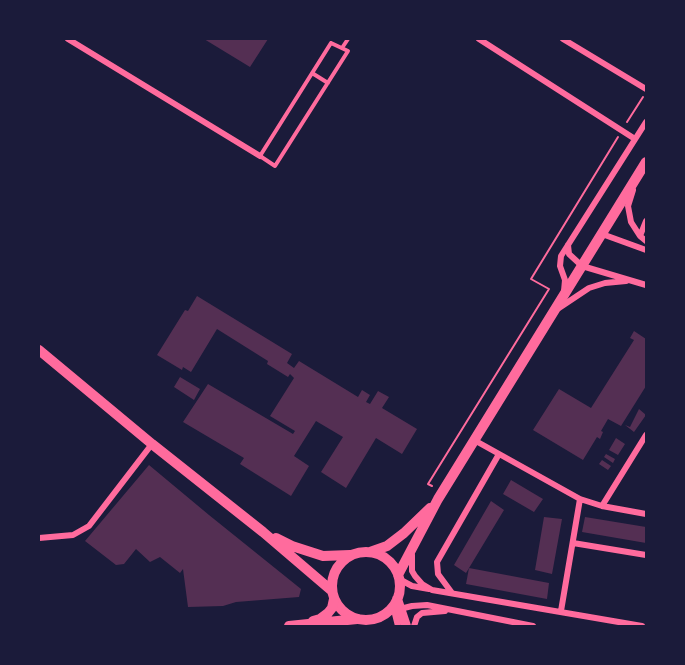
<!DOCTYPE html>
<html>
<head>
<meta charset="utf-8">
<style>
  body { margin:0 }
  #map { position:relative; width:685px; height:665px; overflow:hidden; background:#1b1b3a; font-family:Helvetica,sans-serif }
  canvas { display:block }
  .frame { position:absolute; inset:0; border:40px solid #1b1b3a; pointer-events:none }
</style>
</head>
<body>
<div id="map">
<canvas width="685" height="665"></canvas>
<div class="frame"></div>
</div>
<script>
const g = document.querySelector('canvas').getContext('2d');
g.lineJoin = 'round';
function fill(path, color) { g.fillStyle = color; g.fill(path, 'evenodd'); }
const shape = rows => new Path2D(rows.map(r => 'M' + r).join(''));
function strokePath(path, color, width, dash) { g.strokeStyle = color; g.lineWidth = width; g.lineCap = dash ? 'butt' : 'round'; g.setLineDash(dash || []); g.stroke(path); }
const building = shape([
  [204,39,268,39,250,67],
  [197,296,292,354,287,363,294,368,299,361,358,397,362,390,370,395,366,402,370,404,378,391,389,397,382,408,417,429,402,454,376,438,346,488,321,472,343,437,316,421,294,456,309,466,291,496,240,464,244,458,183,422,208,384,293,434,295,431,270,416,294,378,290,374,288,377,267,364,268,361,217,329,191,372,183,367,182,370,157,355,185,310,188,311],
  [634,331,646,339,646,386,621,426,608,419,601,431,603,432,600,439,597,437,583,460,533,430,559,389,591,408,634,340,630,338],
  [180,377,200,389,194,400,174,387],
  [639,409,646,415,634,432,625,425,630,427],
  [616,438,625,444,618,455,609,450],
  [606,454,615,459,613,463,604,457],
  [602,460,611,466,608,470,599,464],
  [149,465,209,515,301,589,299,597,236,602,223,606,188,607,183,569,180,573,160,557,150,562,136,549,124,564,116,565,85,541],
  [511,480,543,499,534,512,503,494],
  [491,501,504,510,466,573,454,565],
  [544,517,562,519,552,574,535,570],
  [585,517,646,527,646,543,582,532],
  [469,568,549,583,547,599,466,584]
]);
const path = shape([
  [627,122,643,97],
  [432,486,428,484,549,289,531,279,618,137]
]);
const service = shape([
  [331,43,348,51,275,166,260,156,331,43],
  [342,48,348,39],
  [312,73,328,83]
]);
const minor = shape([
  [68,39,260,156],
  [479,39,635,139],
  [563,39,646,89],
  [633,190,628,206,631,222,640,236],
  [646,221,640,236,646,241],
  [602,234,646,250],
  [568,245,569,254,582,266,646,285],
  [564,291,565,280,560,266,561,256,646,122],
  [559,308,589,288,605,283,626,281],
  [474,440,580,499,602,506,646,514],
  [602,506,646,435],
  [39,538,73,535,89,526,152,444],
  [573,543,646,555],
  [412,555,412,571,415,576,422,584,432,590,642,626],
  [399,579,412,586,429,589],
  [452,593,438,574,437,562,499,454],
  [393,606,398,626],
  [561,611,580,499],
  [388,612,412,606,427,605,533,626],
  [414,626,417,617,422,613,445,611]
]);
const secondary = shape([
  [39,350,152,444,263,532,332,591],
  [276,538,292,546,323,556,350,555],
  [370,552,387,546,404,533,430,508],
  '332 586a34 34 0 1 1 68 0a34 34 0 1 1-68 0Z',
  [398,575,438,499,646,162],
  [397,599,406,626]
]);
const primary = shape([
  [313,621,320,619,328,613,332,608,334,599],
  [289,626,357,619]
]);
fill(building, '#542f53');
strokePath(path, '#ff6b9d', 2);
strokePath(service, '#ff6b9d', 4);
strokePath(minor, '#ff6b9d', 6);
strokePath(secondary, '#ff6b9d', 10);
strokePath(primary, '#ff6b9d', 10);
</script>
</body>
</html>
